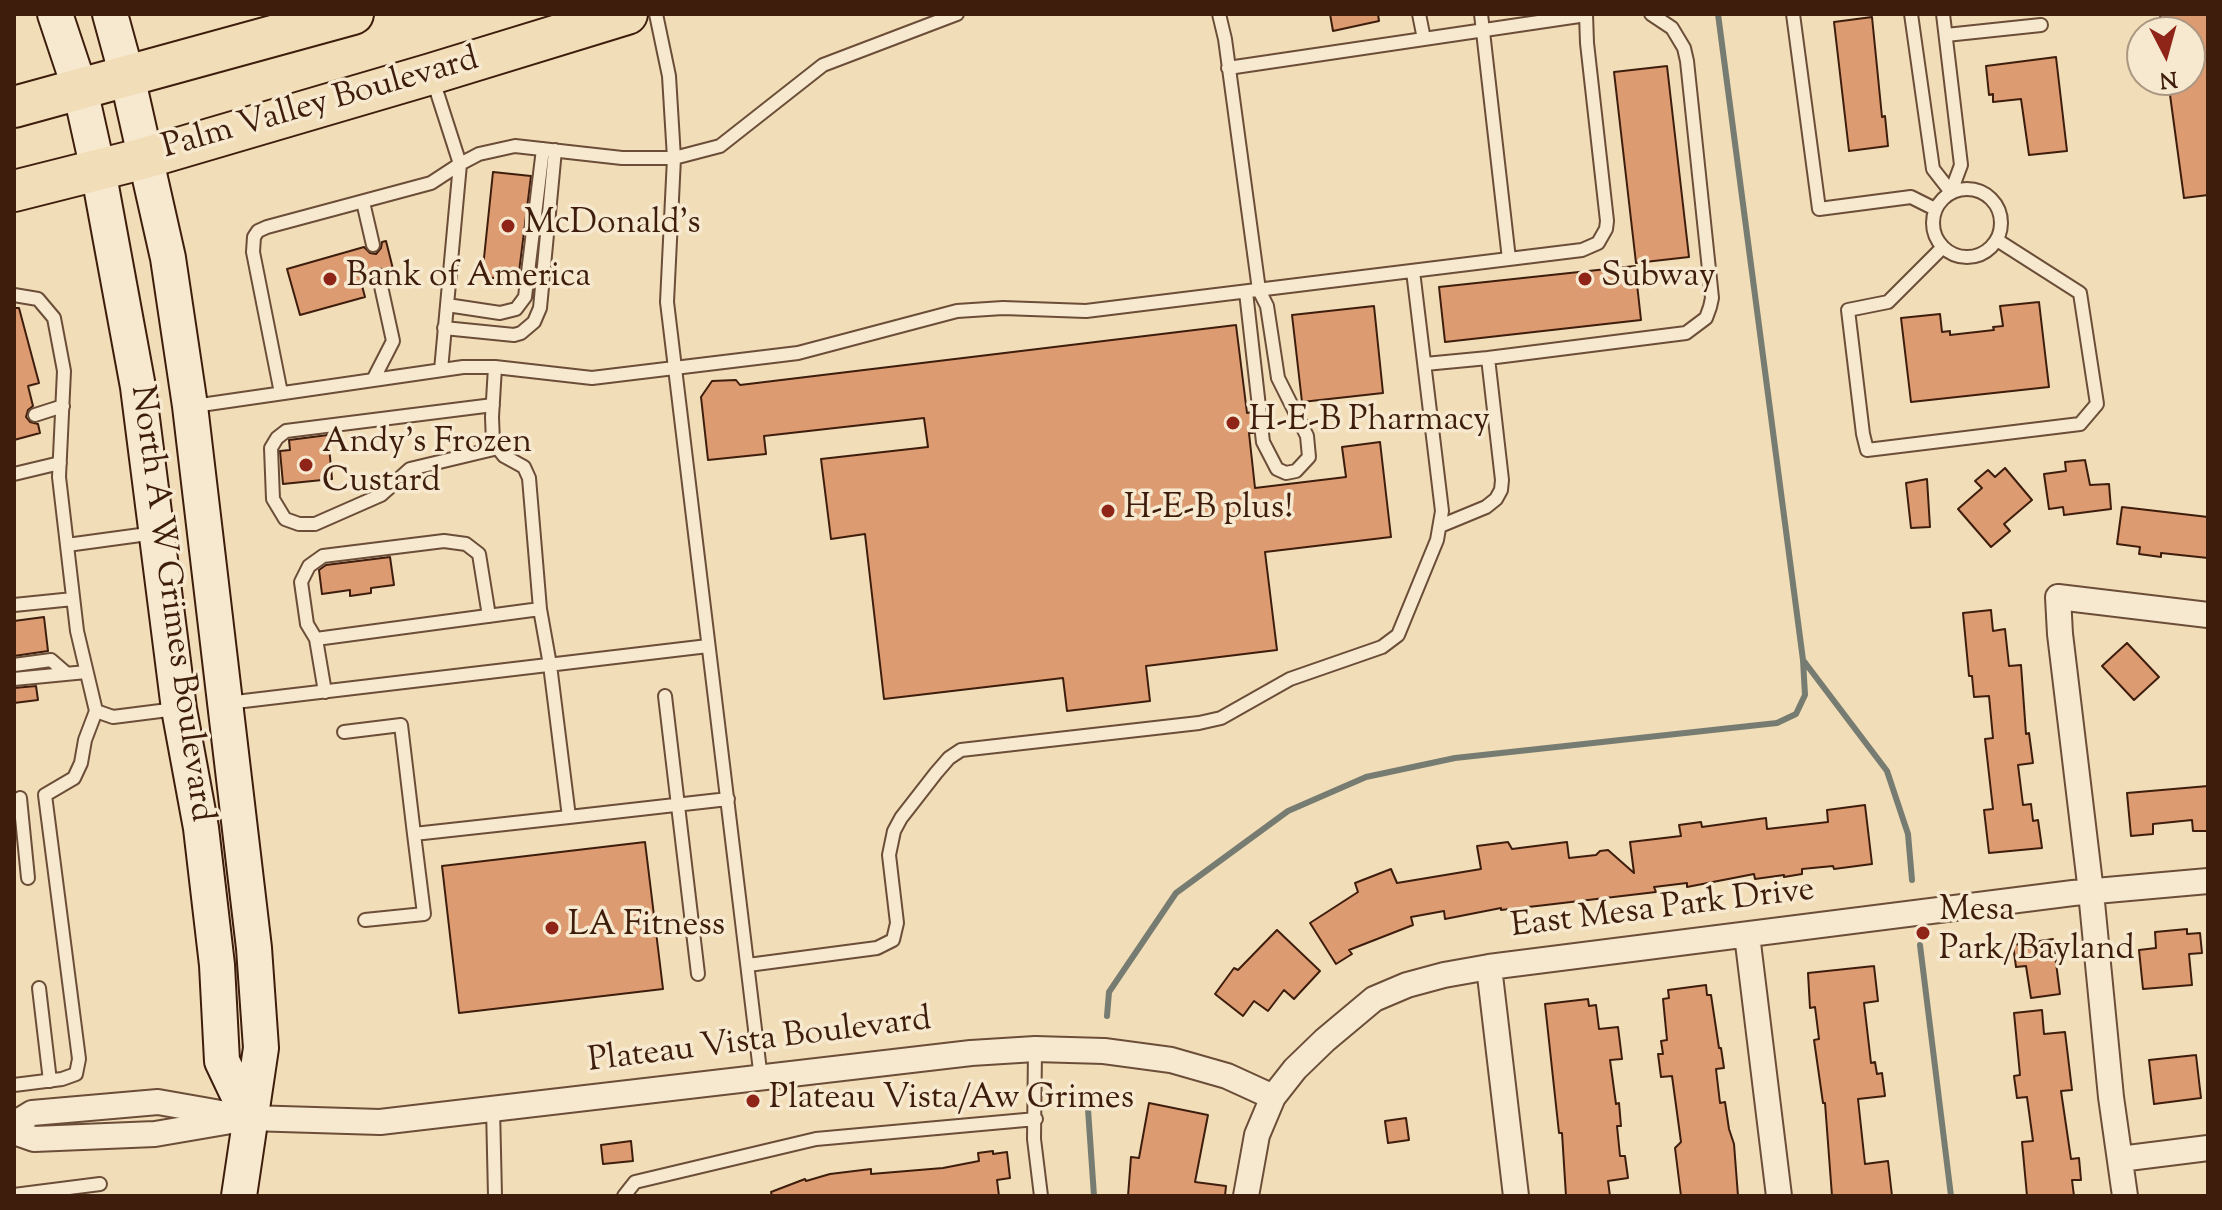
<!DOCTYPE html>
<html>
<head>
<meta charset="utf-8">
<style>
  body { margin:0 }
  #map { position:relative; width:2222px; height:1210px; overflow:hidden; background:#f1ddb7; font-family:"Sorts Mill Goudy",serif }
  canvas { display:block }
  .frame { position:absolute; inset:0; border:16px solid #3e1d0d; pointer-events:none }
  .north { position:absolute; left:2126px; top:16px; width:80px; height:80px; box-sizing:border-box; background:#f6e9d0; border:2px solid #ac9782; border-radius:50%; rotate:174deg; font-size:22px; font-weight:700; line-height:32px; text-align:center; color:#3e1d0d }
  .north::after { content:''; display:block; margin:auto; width:28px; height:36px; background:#8f2418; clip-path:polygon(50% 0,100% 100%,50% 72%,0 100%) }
</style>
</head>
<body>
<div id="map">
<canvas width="2222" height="1210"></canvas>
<div class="frame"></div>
<div class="north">N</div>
</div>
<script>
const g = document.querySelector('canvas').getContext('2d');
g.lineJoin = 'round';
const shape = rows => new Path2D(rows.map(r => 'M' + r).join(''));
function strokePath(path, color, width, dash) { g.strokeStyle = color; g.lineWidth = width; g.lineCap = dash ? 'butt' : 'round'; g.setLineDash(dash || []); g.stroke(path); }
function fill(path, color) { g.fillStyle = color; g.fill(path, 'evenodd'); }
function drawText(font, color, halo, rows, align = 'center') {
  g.font = font + ' "Sorts Mill Goudy",serif'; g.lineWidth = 7; g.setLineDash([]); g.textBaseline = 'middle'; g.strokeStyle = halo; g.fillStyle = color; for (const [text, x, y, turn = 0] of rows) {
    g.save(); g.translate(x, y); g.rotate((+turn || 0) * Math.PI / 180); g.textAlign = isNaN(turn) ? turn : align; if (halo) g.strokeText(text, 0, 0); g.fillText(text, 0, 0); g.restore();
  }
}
const stream = shape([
  [1718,14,1803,660,1887,771,1908,834,1912,880],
  [1920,945,1951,1196],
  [1107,1016,1109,992,1176,893,1288,811,1366,777,1455,758,1777,723,1796,714,1805,695,1803,660],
  [1090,1094,1088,1109,1094,1196]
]);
const building = shape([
  [1330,14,1378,14,1379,21,1333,31,1330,14],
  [2160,14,2208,14,2208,195,2184,198,2168,80,2190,80,2190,32,2162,32,2160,14],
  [1872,17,1882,117,1885,116,1888,146,1849,151,1834,22,1872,17],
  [2056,57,2067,151,2029,155,2021,99,1993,102,1993,94,1989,95,1986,66,2056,57],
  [1667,66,1689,257,1636,263,1614,72,1667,66],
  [493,172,531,176,518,280,482,277,493,172],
  [386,241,394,273,388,274,382,269,376,268,371,274,370,279,361,282,365,297,300,315,287,269,364,247,370,253,376,254,381,248,382,242,386,241],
  [1635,266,1641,320,1445,342,1439,287,1635,266],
  [2039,302,2049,387,1911,402,1901,318,1940,314,1942,332,1950,331,1950,335,1994,330,1993,327,2003,326,2000,306,2039,302],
  [1374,306,1383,393,1302,402,1292,315,1374,306],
  [14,308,19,308,39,383,28,386,33,406,28,410,26,417,30,422,38,424,40,433,14,440,14,308],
  [1236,325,1247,413,1251,412,1253,433,1249,433,1255,488,1346,477,1342,447,1380,442,1391,537,1265,552,1277,650,1146,666,1150,701,1067,711,1063,678,884,699,865,534,831,539,821,459,928,447,924,418,764,436,766,454,708,460,701,397,712,381,736,380,740,385,1236,325],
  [328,435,332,479,283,484,280,451,290,450,289,440,328,435],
  [2085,460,2090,485,2109,484,2111,509,2064,515,2063,507,2049,509,2044,474,2066,471,2065,462,2085,460],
  [2005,468,2032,500,2004,524,2010,531,1991,547,1958,509,1982,488,1975,481,1988,470,1995,477,2005,468],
  [1927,479,1930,527,1911,528,1906,483,1927,479],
  [2122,507,2208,517,2208,558,2161,553,2161,557,2139,554,2140,547,2117,544,2122,507],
  [390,557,394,585,371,588,371,593,350,596,350,590,322,594,319,570,326,565,390,557],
  [1991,610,1993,631,2005,629,2009,666,2021,665,2026,734,2029,733,2033,763,2018,765,2023,805,2031,804,2033,821,2038,820,2042,848,1989,853,1984,810,1993,809,1985,739,1993,738,1989,696,1974,697,1972,676,1969,676,1963,613,1991,610],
  [44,617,48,651,14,656,14,621,44,617],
  [2127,643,2159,677,2134,700,2102,666,2127,643],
  [36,686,38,700,14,703,14,688,36,686],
  [2208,786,2208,831,2193,831,2192,820,2153,824,2153,834,2131,836,2127,793,2208,786],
  [1865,805,1872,864,1834,869,1833,866,1802,869,1802,874,1784,877,1784,875,1755,879,1754,874,1687,887,1687,883,1654,887,1656,892,1537,906,1501,910,1501,908,1445,919,1444,911,1411,917,1413,925,1349,950,1352,954,1336,964,1310,923,1358,892,1355,883,1391,869,1397,883,1481,869,1477,846,1508,842,1512,849,1567,842,1569,858,1596,855,1600,851,1608,850,1634,873,1630,842,1681,836,1679,825,1701,822,1702,827,1766,818,1767,829,1828,822,1827,810,1865,805],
  [645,842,663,989,459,1013,442,866,645,842],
  [2187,929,2187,934,2200,933,2202,953,2189,954,2192,985,2143,989,2139,950,2156,948,2155,932,2187,929],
  [1277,930,1320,971,1294,999,1284,990,1268,1011,1254,1001,1243,1016,1215,994,1234,968,1238,970,1277,930],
  [2053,939,2060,994,2031,998,2026,966,2016,967,2013,945,2053,939],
  [1874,966,1878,1001,1864,1003,1871,1063,1875,1062,1877,1074,1882,1073,1885,1096,1858,1099,1865,1164,1888,1161,1892,1196,1832,1196,1825,1103,1823,1103,1814,1040,1819,1039,1815,1007,1810,1008,1808,973,1874,966],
  [1706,985,1707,995,1711,995,1719,1048,1721,1048,1724,1068,1716,1069,1720,1103,1725,1102,1729,1129,1734,1144,1738,1196,1681,1196,1675,1148,1681,1142,1672,1076,1661,1077,1658,1054,1663,1054,1661,1041,1667,1040,1663,999,1669,998,1668,990,1706,985],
  [1588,999,1589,1006,1596,1005,1599,1029,1618,1027,1622,1059,1610,1060,1616,1104,1619,1103,1621,1126,1617,1126,1620,1156,1625,1156,1628,1178,1608,1181,1610,1196,1566,1196,1562,1133,1559,1133,1545,1004,1588,999],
  [2042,1010,2044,1034,2065,1032,2072,1090,2061,1091,2071,1159,2079,1158,2081,1180,2072,1180,2074,1196,2027,1196,2022,1142,2033,1141,2027,1097,2017,1098,2014,1076,2020,1075,2014,1013,2042,1010],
  [2196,1055,2201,1098,2154,1104,2149,1060,2196,1055],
  [1149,1103,1208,1115,1195,1182,1226,1186,1225,1196,1128,1196,1131,1157,1139,1158,1149,1103],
  [1406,1118,1409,1140,1388,1143,1385,1121,1406,1118],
  [631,1141,633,1161,603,1164,601,1145,631,1141],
  [993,1151,993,1154,1007,1152,1010,1178,997,1180,999,1196,772,1196,771,1192,805,1179,806,1181,830,1174,871,1169,871,1174,943,1168,979,1161,978,1153,993,1151]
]);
const service = shape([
  [656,14,669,76,674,158,667,302,761,1079],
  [1219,14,1225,39,1259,290,1267,306,1278,378,1307,436,1309,457,1296,471,1286,473,1277,469,1263,442,1246,292],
  [1419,14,1424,39],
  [1481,14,1509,259],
  [1793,14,1819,209,1911,197,1935,209],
  [1911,14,1933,169,1951,192],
  [1943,14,1961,165,1951,192],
  [1946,35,2041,25],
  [1228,68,1586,15],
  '1933 223a34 34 0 1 1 68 0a34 34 0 1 1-68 0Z',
  [363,202,373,245],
  [1943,247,1888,302,1848,310,1863,434,1867,450,2080,424,2097,404,2080,293,1997,240],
  [14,295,38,299,54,318,64,371,59,477,77,631,96,711,113,717,176,709],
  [447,305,500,313,516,309,525,297,543,149],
  [444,328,514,335,521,333,534,322,540,308,555,150],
  [1425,364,1488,358],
  [495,367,492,417,493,442,504,456,524,467,529,478,540,609],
  [441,370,460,164,479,154,515,146,622,158,674,158,720,146,823,65,957,14],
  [373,380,393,341,379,277],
  [281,393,253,252,254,237,258,231,267,227,431,183,460,164,433,80],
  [493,405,286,431,277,438,271,448,273,499,285,519,299,524,315,524,381,495,410,469,498,448],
  [194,406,463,367,495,367,592,378,798,353,957,311,1003,308,1086,311,1582,250,1598,243,1606,229,1607,221,1587,43,1586,14],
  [35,415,63,406],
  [14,474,60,463],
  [1440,526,1486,507,1496,499,1501,490,1502,480,1488,358,1686,333,1706,318,1710,307,1712,298,1687,61,1684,48,1672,28,1651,14],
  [67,545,155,533],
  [14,605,73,599],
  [316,639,307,624,301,582,309,566,323,556,444,541,466,544,479,554,489,616],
  [14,665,51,660,66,673],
  [14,679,86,672],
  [325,692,316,639,540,609,550,665,569,817,728,799],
  [665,696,698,974],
  [227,703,708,646],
  [344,732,401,725,414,834],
  [20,798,28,878],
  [365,920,424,914,414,834,569,817],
  [748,965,877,948,893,940,897,923,889,855,894,831,901,818,936,773,949,758,961,750,1199,723,1221,718,1290,679,1382,647,1398,635,1437,540,1442,511,1413,271],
  [39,988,50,1081],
  [1035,1049,1034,1139,1041,1196],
  [14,1085,62,1079,76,1074,79,1059,45,795,74,778,81,763,85,740,96,711],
  [493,1108,495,1196],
  [14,1195,100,1184],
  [624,1196,635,1182,816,1139,1036,1119]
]);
const minor = shape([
  [1747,935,1779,1196],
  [1489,967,1516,1196],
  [14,1124,32,1113,158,1102,249,1118,380,1122,971,1053,1035,1049,1104,1051,1171,1060,1227,1076,1273,1097],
  [14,1132,34,1139,155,1134,231,1121],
  [2120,1159,2208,1148],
  [1246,1196,1257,1135,1273,1097,1295,1069,1325,1040,1374,999,1407,985,1444,975,1489,967,2073,893,2208,881],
  [2125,1196,2111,1097,2091,892,2060,634,2058,597,2208,615]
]);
const secondary = shape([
  [55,14,80,89,98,170,138,387,179,709,201,828,217,965,222,1061,249,1118],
  [110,14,127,76,168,258,190,406,254,948,261,1048,239,1196]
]);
const trunk = shape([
  [14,107,353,14],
  [14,191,145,158,431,74,627,14]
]);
const markers = [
  [508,226,8,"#8f2418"],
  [330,279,8,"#8f2418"],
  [1585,279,8,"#8f2418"],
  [1233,423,8,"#8f2418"],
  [306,465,8,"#8f2418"],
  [1108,511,8,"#8f2418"],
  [552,928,8,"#8f2418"],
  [1923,933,8,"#8f2418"],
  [753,1101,8,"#8f2418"]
];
const streetNames = [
  ["Palm Valley Boulevard",321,106,-16],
  ["North A W Grimes Boulevard",169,604,82],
  ["East Mesa Park Drive",1663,911,-7],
  ["Plateau Vista Boulevard",760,1043,-7]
];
const poiNames = [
  ["McDonald's",524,226],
  ["Bank of America",346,279],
  ["Subway",1601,279],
  ["H-E-B Pharmacy",1249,423],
  ["Andy's Frozen",322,445],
  ["Custard",322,484],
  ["H-E-B plus!",1124,511],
  ["Mesa",1939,913],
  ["Park/Bayland",1939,952],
  ["LA Fitness",568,928],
  ["Plateau Vista/Aw Grimes",769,1101]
];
strokePath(stream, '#767c71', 6);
fill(building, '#dc9b71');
strokePath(building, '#3e1d0d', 2);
strokePath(service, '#6b4d38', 16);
strokePath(minor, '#6b4d38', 28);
strokePath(secondary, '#3e1d0d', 38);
strokePath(trunk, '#3e1d0d', 44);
strokePath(service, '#f6e9d0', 12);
strokePath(minor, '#f6e9d0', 24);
strokePath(secondary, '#f6e9d0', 34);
strokePath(trunk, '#f1ddb7', 40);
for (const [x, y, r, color] of markers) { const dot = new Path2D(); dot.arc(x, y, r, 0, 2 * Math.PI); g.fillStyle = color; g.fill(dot); strokePath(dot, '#f6e9d0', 3); }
drawText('34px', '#3e1d0d', '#f6e9d0', streetNames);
drawText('34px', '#3e1d0d', '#f6e9d0', poiNames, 'left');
</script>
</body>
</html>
